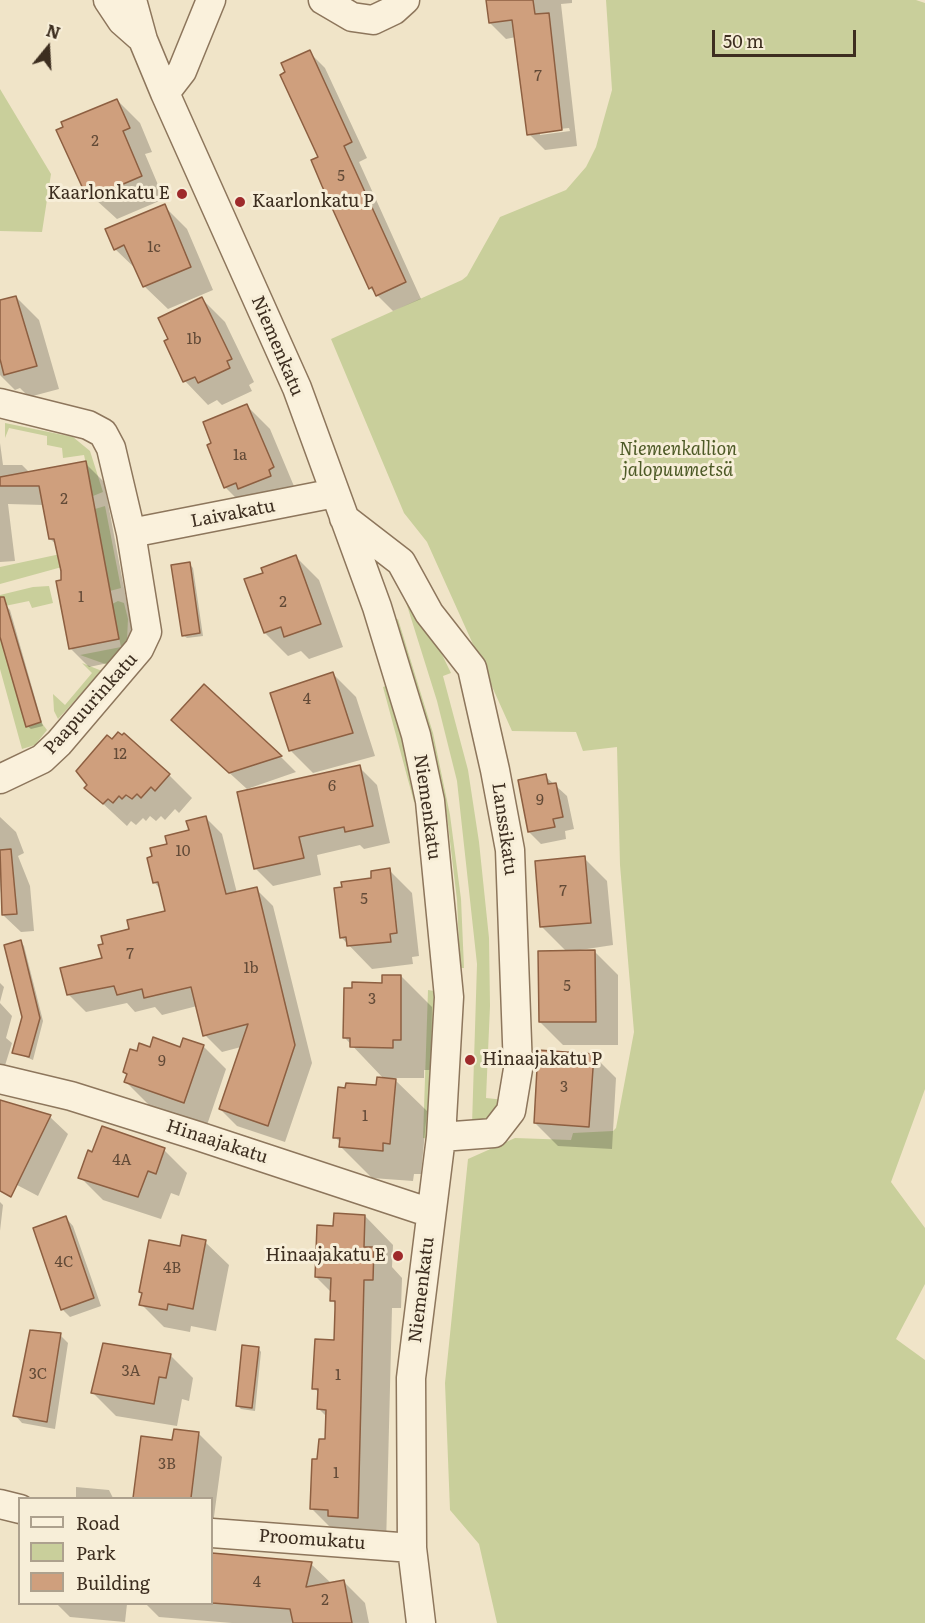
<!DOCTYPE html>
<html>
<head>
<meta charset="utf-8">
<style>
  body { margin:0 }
  #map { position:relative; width:925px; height:1623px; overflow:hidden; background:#f0e4c8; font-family:Literata,serif }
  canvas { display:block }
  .legend { position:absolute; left:18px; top:1497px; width:195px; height:108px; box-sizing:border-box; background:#f7eed8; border:2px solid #ada18e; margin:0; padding:8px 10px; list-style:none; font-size:18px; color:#3d2e20 }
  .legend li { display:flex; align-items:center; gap:12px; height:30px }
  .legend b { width:30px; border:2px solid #ada18e }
  .north { position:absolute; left:18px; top:18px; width:60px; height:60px; -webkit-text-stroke:4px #f7eed8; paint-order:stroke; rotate:18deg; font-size:16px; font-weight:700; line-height:24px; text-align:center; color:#3d2e20 }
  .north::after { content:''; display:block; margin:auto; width:21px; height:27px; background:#3d2e20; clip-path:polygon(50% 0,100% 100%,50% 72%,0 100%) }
  .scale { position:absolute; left:712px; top:30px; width:144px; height:27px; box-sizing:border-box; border:3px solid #3d2e20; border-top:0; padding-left:8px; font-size:18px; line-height:21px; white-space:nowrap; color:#3d2e20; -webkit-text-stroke:4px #f7eed8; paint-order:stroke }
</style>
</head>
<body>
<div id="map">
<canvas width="925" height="1623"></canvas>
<ul class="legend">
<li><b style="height:8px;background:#faf1dc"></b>Road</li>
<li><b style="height:16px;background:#c9cf9b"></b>Park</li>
<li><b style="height:16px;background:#cf9f7d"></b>Building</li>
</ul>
<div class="north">N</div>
<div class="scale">50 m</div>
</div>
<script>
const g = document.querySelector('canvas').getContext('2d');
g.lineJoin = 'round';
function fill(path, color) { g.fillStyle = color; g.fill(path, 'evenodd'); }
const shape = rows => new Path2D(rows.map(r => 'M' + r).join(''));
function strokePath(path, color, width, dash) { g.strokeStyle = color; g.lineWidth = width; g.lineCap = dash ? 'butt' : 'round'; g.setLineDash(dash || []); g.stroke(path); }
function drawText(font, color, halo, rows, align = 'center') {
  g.font = font + ' Literata,serif'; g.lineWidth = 6; g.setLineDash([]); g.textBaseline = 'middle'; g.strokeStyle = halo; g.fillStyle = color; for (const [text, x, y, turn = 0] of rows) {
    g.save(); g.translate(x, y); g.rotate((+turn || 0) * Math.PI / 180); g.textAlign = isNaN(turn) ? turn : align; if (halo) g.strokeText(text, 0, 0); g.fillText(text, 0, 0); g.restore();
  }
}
const green = shape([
  [606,0,916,0,925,3,925,1089,891,1182,925,1228,925,1284,896,1339,925,1360,925,1623,497,1623,479,1544,450,1510,445,1383,468,1159,515,1138,571,1140,573,1133,613,1131,616,1128,634,1032,620,865,617,747,583,751,576,732,512,731,427,542,404,513,331,339,462,280,467,276,500,217,566,190,586,167,596,147,612,90],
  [0,89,51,174,42,232,0,231],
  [5,423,73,437,90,451,103,492,93,496,84,455,63,458,62,448,47,445,47,436,9,428,5,438],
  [105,506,121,588,110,591,91,559,0,584,0,567,102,545,95,509],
  [400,583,431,632,451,673,443,676,468,770,479,842,489,938,490,1006,486,1098,505,1100,495,1120,472,1125,477,964,457,781,437,701],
  [49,586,53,603,32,608,29,601,0,607,0,595,33,587],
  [118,601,124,603,128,619,127,640,123,648,108,665,80,655,121,647,112,604],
  [398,619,433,733,450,815,461,899,464,968,460,968,457,900,447,816,430,735,394,620],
  [0,637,8,665,23,661,25,666,10,670,26,726,41,722,47,730,35,745,22,749,0,669],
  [82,663,102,671,58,719,54,711,53,694,65,705,92,673],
  [390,684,422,801,414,802,383,687],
  [428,990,434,991,430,1139,423,1138]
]);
const shadow = shape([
  [487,0,572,0,572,3,561,4,577,146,545,150,529,134,516,37,506,39,490,23],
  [569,128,570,131,540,135,540,131],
  [309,52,325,68,367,158,359,162,421,299,393,311,370,288,320,158],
  [117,100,140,123,152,152,145,154,164,199,117,219,85,190],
  [164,206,187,229,213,290,168,309,144,286,138,271,115,249],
  [16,297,39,320,59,389,29,397,20,388,15,390,0,375,0,301],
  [202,299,225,322,254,382,249,385,252,391,222,405,217,400,208,405,185,381,166,341,170,339],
  [247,406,270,429,296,491,248,510,225,487],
  [0,443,3,465,22,465,30,473,85,463,104,482,137,657,89,667,70,648,57,545,50,539,44,505,8,504,15,561,0,562],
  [296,557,319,580,343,647,309,659,301,651,288,656,265,633,265,574],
  [189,564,193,568,203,636,187,638,183,635],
  [6,606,10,610,43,726,31,729,27,726,0,632,0,608],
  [333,674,356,697,375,756,313,773,290,750],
  [204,686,281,757,296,772,247,789,189,736],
  [359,767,377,785,390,843,364,849,360,845,317,855,321,875,273,886,255,868],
  [169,775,192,798,179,813,175,809,165,820,161,816,156,821,150,816,146,821,143,818,136,825,131,821,127,826,86,788],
  [545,776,567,796,574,829,565,831,566,839,541,844,529,832,519,781],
  [0,817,16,832,24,853,18,856,30,886,34,931,21,932,3,915,0,883],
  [205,817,222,834,237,893,256,889,273,906,312,1063,285,1142,237,1126,220,1109,241,1047,222,1052,205,1035,197,1006,162,1015,155,1007,135,1012,127,1003,86,1012,69,995,131,930,167,912,161,890,155,883,169,845],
  [584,858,607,881,613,945,567,952,542,927],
  [389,870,412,893,419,956,412,957,413,964,372,969,341,937,373,880],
  [21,942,24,946,43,1021,33,1060,14,1052,27,1031],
  [595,952,618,975,618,1045,563,1045,540,1022],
  [401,976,432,1007,431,1070,424,1070,424,1078,393,1078,427,1111,421,1174,414,1174,413,1181,372,1178,341,1147,341,1143,335,1137,384,1079,345,1038,383,984],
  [0,983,4,987,0,1002],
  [0,1003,12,1016,6,1038,12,1043,2,1075,0,1075],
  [203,1046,226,1069,207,1125,149,1105,126,1082,138,1053,150,1049],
  [593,1055,616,1078,612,1149,558,1146,535,1123],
  [0,1101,50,1117,68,1134,38,1196,0,1176],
  [164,1150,187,1173,179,1196,171,1193,161,1219,103,1200,80,1177],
  [0,1202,3,1205,0,1231],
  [365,1216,393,1245,392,1267,402,1278,401,1308,392,1308,386,1546,340,1537,311,1508,319,1461,326,1440,327,1417,319,1409,319,1393,314,1388,335,1341,337,1305,332,1300,332,1293,316,1277,334,1227],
  [66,1218,73,1226,101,1306,70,1317,62,1309],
  [205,1242,229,1265,216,1331,191,1326,190,1332,164,1327,141,1304,143,1294,140,1292,181,1248],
  [60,1335,68,1343,55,1429,22,1423,15,1415],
  [258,1348,261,1352,255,1411,241,1409,238,1406],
  [170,1355,193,1378,189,1401,182,1399,177,1426,116,1416,93,1393],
  [199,1434,222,1457,213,1524,212,1498,135,1498,143,1438,174,1442],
  [76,1487,109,1490,113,1498,76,1498],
  [212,1555,311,1564,332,1584,344,1582,365,1603,369,1623,232,1623,159,1617,146,1604,212,1604],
  [57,1604,127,1604,125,1622,70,1617]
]);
const building = shape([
  [486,0,533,0,535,14,549,13,562,130,527,135,512,20,489,23,486,0],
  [310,50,352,142,344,146,406,282,376,296,372,287,369,289,322,186,311,160,318,157,280,75,285,72,281,63,310,50],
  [117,99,130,128,123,131,142,176,93,197,89,189,84,191,56,130,63,127,61,122,117,99],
  [165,204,191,267,143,287,124,245,114,250,105,229,165,204],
  [16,296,37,366,4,375,0,359,0,300,16,296],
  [202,297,232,359,227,361,230,368,198,383,195,377,183,382,164,341,168,339,158,318,202,297],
  [247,404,274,467,269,470,271,476,238,489,236,483,224,488,207,445,211,443,203,422,247,404],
  [86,461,119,639,69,649,56,581,61,580,61,571,54,539,49,539,39,486,0,486,0,477,86,461],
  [296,555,321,624,284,637,281,627,264,633,244,579,263,573,261,568,296,555],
  [190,562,200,633,182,636,171,565,190,562],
  [0,597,4,597,41,722,26,727,0,637,0,597],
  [333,672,353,733,289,751,270,693,333,672],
  [204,684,282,756,229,773,171,720,204,684],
  [118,732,122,735,124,733,170,774,155,791,151,787,141,798,137,794,132,799,126,795,122,799,119,796,113,803,108,799,103,804,84,788,87,785,76,771,107,735,112,739,118,732],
  [360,765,373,826,345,832,344,827,299,837,304,858,254,869,237,792,360,765],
  [546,774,548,784,556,783,563,817,553,819,555,827,528,832,518,780,546,774],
  [206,816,226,894,257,887,295,1045,268,1126,219,1109,248,1024,203,1036,191,987,144,998,142,989,117,995,114,986,67,995,60,968,102,958,98,945,103,944,101,936,129,929,127,920,165,911,158,882,153,883,147,858,152,856,150,848,167,844,165,836,189,830,186,821,206,816],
  [11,849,17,914,2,915,0,850,11,849],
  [585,856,591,923,540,927,535,861,585,856],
  [390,868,397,933,390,934,391,942,347,946,346,937,340,938,334,888,342,887,341,882,371,878,371,871,390,868],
  [21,940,40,1018,29,1057,12,1053,22,1017,4,945,21,940],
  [595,950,596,1022,539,1022,538,951,595,950],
  [382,975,401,975,401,1040,393,1040,393,1048,350,1047,350,1038,343,1038,344,988,352,988,352,982,382,983,382,975],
  [153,1037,180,1047,183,1038,204,1045,184,1103,124,1082,127,1074,123,1072,130,1049,137,1051,139,1043,150,1047,153,1037],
  [538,1050,594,1054,589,1127,534,1123,538,1050],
  [377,1077,396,1079,390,1144,383,1143,383,1151,339,1147,340,1138,333,1138,338,1087,345,1088,346,1083,376,1085,377,1077],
  [0,1100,51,1115,11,1197,0,1191,0,1100],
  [102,1126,165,1148,156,1174,148,1171,138,1197,78,1178,88,1150,92,1152,102,1126],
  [334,1213,365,1215,364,1247,374,1247,373,1280,364,1280,358,1518,328,1516,328,1510,310,1509,312,1459,317,1459,319,1439,325,1439,326,1410,317,1409,318,1389,312,1389,315,1339,334,1340,335,1309,335,1301,330,1301,331,1278,315,1277,317,1225,333,1226,334,1213],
  [66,1216,94,1298,61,1310,33,1228,66,1216],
  [182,1235,206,1240,193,1309,168,1304,167,1310,139,1305,142,1293,139,1292,149,1240,180,1246,182,1235],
  [30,1330,61,1333,47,1422,13,1416,30,1330],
  [103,1343,171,1354,166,1378,159,1377,154,1404,91,1393,103,1343],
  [242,1345,259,1347,252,1408,236,1406,242,1345],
  [174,1429,199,1432,191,1498,133,1498,141,1436,172,1440,174,1429],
  [212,1553,312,1562,306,1587,344,1580,352,1623,293,1623,290,1609,212,1603,212,1553]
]);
const minor = shape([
  [108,0,122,21,139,36],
  [132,0,143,40,165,93,297,388,377,607,416,735,430,801,449,997,441,1137,411,1378,412,1548,421,1623],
  [323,0,352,17,373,20,394,10,405,0],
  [165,93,182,71,211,0],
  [0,403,88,425,103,433,111,448,131,533,147,632,139,649,59,743,42,759,0,779],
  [344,518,401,562,429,613,472,668,495,770,510,850,518,1069,511,1111,494,1133,441,1137],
  [131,533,335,493],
  [0,1079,71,1096,198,1136,431,1213],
  [0,1504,20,1509],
  [212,1533,412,1548]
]);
const markers = [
  [182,194,6,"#9e2a2b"],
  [240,202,6,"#9e2a2b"],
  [470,1060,6,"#9e2a2b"],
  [398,1256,6,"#9e2a2b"]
];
const numberNames = [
  ["7",538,77],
  ["2",95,142],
  ["5",341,177],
  ["1c",154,248],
  ["1b",194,340],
  ["1a",240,456],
  ["2",64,500],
  ["1",81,598],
  ["2",283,603],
  ["4",307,700],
  ["12",120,755],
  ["6",332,787],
  ["9",540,801],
  ["10",183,852],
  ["7",563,892],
  ["5",364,900],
  ["7",130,955],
  ["1b",251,969],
  ["5",567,987],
  ["3",372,1000],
  ["9",162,1062],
  ["3",564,1088],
  ["1",365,1117],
  ["4A",122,1161],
  ["4C",64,1263],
  ["4B",172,1269],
  ["3A",131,1372],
  ["3C",38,1375],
  ["1",338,1376],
  ["3B",167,1465],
  ["1",336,1474],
  ["4",257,1583],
  ["2",325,1601]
];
const poiNames = [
  ["Kaarlonkatu E",170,194],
  ["Kaarlonkatu P",252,202,"left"],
  ["Hinaajakatu P",482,1060,"left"],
  ["Hinaajakatu E",386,1256]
];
const streetNames = [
  ["Niemenkatu",277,346,67],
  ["Laivakatu",233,514,-11],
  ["Paapuurinkatu",91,704,-48],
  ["Niemenkatu",427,807,82],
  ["Lanssikatu",504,829,82],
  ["Hinaajakatu",217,1142,18],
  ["Niemenkatu",422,1290,-83],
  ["Proomukatu",312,1540,4]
];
const parkNames = [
  ["Niemenkallion",678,450],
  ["jalopuumetsä",678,471]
];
fill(green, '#c9cf9b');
fill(shadow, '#0003');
fill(building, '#cf9f7d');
strokePath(building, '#8d5f41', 1.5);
strokePath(minor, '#8d765c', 31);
strokePath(minor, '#faf1dc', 28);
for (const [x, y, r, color] of markers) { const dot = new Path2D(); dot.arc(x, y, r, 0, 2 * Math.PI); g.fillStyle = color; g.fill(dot); strokePath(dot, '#f7eed8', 2); }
drawText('15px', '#624a37', null, numberNames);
drawText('18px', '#3d2e20', '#f7eed8', poiNames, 'right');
drawText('18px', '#3d2e20', '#f7eed8', streetNames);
drawText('italic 18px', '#4d5a26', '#f7eed8', parkNames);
</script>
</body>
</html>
